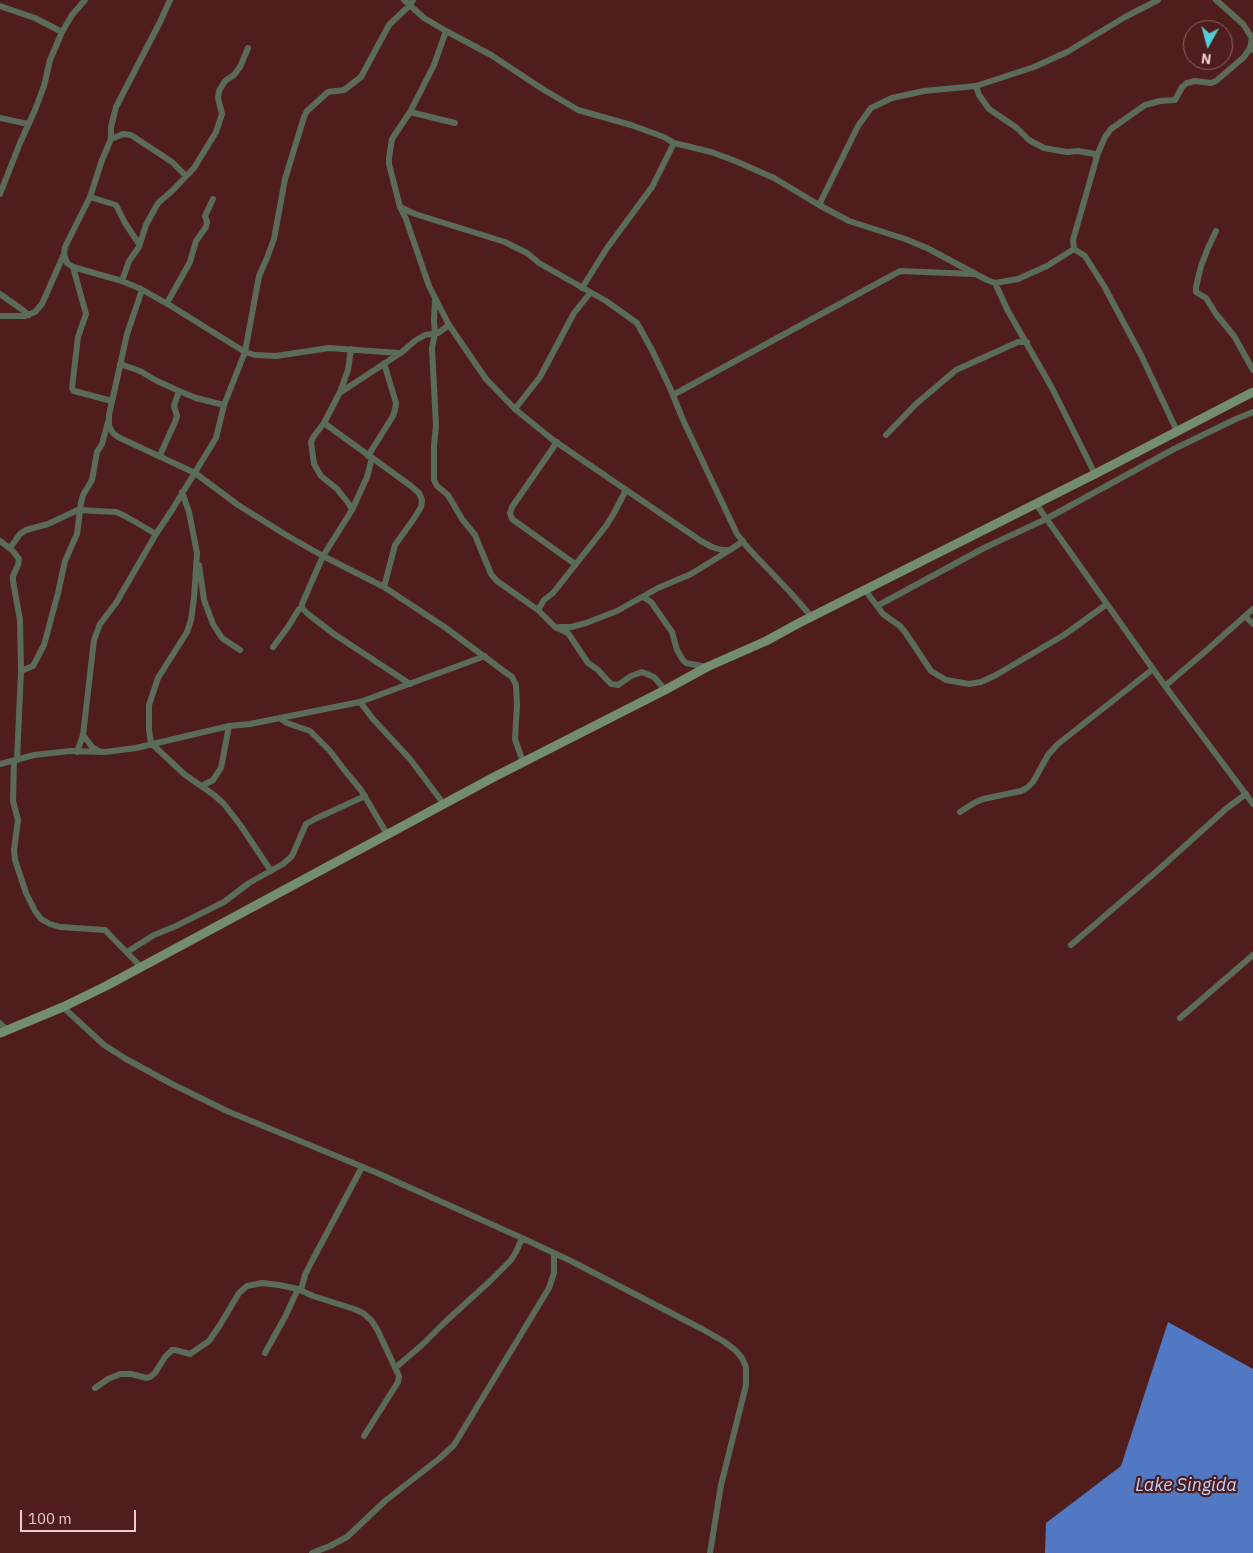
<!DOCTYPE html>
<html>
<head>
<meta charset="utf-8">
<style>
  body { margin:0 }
  #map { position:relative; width:1253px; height:1553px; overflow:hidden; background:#501d1d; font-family:"IBM Plex Sans",sans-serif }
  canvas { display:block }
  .north { position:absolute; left:1183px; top:20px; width:50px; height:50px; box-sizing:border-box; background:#501d1d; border:1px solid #8f6362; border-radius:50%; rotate:187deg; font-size:14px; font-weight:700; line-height:20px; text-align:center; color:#edcbc9 }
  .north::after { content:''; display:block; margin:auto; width:18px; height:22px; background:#52ccd5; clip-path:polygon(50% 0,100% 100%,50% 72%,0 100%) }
  .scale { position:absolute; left:20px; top:1510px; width:116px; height:22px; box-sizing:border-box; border:2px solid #edcbc9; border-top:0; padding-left:6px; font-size:15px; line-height:18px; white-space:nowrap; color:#edcbc9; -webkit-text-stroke:4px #501d1d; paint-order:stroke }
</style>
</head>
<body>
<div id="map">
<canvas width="1253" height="1553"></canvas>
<div class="north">N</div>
<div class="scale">100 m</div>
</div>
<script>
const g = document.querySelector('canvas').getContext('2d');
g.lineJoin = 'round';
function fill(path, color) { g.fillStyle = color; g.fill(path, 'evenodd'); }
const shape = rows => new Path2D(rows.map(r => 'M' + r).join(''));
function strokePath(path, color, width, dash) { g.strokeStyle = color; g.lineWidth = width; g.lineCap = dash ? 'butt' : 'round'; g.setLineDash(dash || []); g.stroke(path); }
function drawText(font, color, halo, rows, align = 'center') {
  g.font = font + ' "IBM Plex Sans",sans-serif'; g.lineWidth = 4.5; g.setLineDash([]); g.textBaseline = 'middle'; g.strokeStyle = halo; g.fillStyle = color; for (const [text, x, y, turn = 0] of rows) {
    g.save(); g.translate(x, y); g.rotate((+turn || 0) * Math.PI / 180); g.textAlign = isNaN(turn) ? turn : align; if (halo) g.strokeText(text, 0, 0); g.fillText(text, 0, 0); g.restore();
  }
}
const water = shape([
  [1168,1322,1253,1369,1253,1553,1045,1553,1046,1523,1121,1466]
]);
const street = shape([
  [170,0,160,22,116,107,111,127,111,139,102,160,90,197,65,247,64,254,67,263,73,267,122,281,141,289,171,306,245,352,255,355,276,356,329,348,399,353],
  [404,0,424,18,446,31,491,55,541,88,578,110,631,125,664,137,674,143,711,152,733,160,774,178,819,205,849,221,905,239,927,248,987,280,995,283,1018,279,1047,266,1074,249],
  [1216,0,1243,24,1252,38,1250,48,1253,50],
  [0,6,35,18,62,32],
  [446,31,434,65,410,112,392,139,389,158,389,164,400,207,406,219,429,286,449,325,486,379,515,409,553,440,701,541,712,547,722,550,730,550,743,541],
  [976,86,979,95,989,109,1017,128,1029,140,1044,148,1055,150,1067,152,1078,151,1095,154,1096,158],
  [410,112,455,123],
  [0,118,28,124],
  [111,139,123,134,131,135,172,162,186,176],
  [0,194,20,143,35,110,44,86,50,60,62,32,72,15,85,0],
  [90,197,116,205,125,223,139,244],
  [819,205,858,126,871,108,892,98,924,91,976,86,1034,67,1067,52,1125,17,1158,0],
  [400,207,415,214,505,242,527,253,539,263,606,301,637,323,652,350,670,388,683,420,737,534,748,548,789,591,812,617],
  [1216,231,1208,248,1201,266,1196,287,1196,292,1206,298,1216,314,1234,336,1253,370],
  [73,267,86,314,78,337,72,388,74,391,112,401],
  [122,281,129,261,139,247,146,225,158,203,172,191,194,168,216,132,222,114,218,98,219,91,225,81,234,75,240,67,248,48],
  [995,283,1008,311,1052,388,1095,474],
  [582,288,607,248,652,187,674,143],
  [141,289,142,290,127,334,109,415,109,426,113,433,118,437,195,473,238,505,286,535,323,556,384,587,446,628,505,672,512,677,516,685,517,705,515,739,523,762],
  [0,294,20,308,29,315],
  [435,299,434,321,435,333,432,348,436,426,434,446,434,480,437,486,448,495,462,519,475,535,491,574,497,581,538,610,555,627,568,633,588,663,597,669,611,684,618,685,631,676,642,672,654,677,665,690],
  [167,303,190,262,196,241,206,227,207,222,205,216,213,199],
  [0,316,25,316,35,312,42,304,64,254],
  [351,349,348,370,340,392,324,423,314,436,311,442,314,464,318,471,321,476,337,489,349,504,352,510,323,556,302,604,302,608,308,614,334,634,410,684],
  [120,364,140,371,157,381,179,391,196,398,224,405],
  [341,392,402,352,416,340,425,335,438,333,449,325],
  [673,395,900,271,973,274],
  [515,409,540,377,574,313,590,293],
  [324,423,411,486,419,493,422,500,421,507,415,517,395,545,384,587],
  [1177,431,1141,355,1104,286,1085,256,1074,249,1073,240,1098,153,1105,137,1111,129,1145,105,1160,101,1175,100,1182,87,1187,83,1195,81,1211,83,1216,81,1244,57,1250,48],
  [886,435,916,404,956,370,1018,342,1027,342],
  [557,442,512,507,510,513,512,519,575,564],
  [160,455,175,422,177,416,174,406,179,391],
  [368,456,393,416,395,410,396,403,384,363],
  [182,492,189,512,197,553,194,598,191,620,187,632,158,678,149,705,149,730,151,743,184,774,214,795,224,804,241,826,271,871],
  [1036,504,1165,686,1253,804],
  [79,510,116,512,125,516,156,534],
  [352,510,367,477,372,458],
  [0,541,12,550,19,559,18,565,13,576,13,581,20,620,21,671,17,760],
  [10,548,20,534,26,530,48,524,80,509],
  [199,565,204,600,213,624,222,638,240,650],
  [865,590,883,614,900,626,905,632,931,671,946,680,969,684,981,682,996,675,1064,635,1107,604],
  [643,597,651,602,672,632,677,650,683,660,686,663,707,667],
  [877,606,984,548,1046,519,1174,449,1236,419,1253,412],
  [538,610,544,600,553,593,606,526,614,513,626,490],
  [1245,616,1253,624],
  [559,627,571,627,586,623,617,611,658,588,691,574,730,550],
  [273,647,288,627,299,609,302,608],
  [21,671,33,666,44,645,58,593,65,561,77,534,81,503,83,495,92,480,97,452,102,444,108,422],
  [1165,686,1207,650,1253,609],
  [360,702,373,719,410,759,443,803],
  [280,718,287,723,310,731,330,751,346,772,361,790,387,834],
  [83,735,93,748,99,751],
  [77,752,83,735,94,640,100,624,116,603,156,534,172,510,216,438,224,405,245,352,259,276,267,258,274,239,285,179,304,117,307,111,328,92,344,90,361,77,389,25,410,5,413,0],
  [14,761,13,801,18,820,14,850,15,860,26,893,35,911,41,919,50,924,60,927,105,930,141,967],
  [0,764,34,755,70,751,105,752,136,748,229,726,250,724,360,702,485,656],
  [202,786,213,780,221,768,229,726],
  [960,812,974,803,983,799,1021,791,1027,788,1033,782,1048,755,1058,744,1153,669],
  [1071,945,1157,871,1227,808,1246,794],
  [127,952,154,935,176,926,224,902,249,883,283,864,292,856,306,824,315,819,365,796],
  [63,1007,104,1045,126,1059,172,1084,227,1111,375,1172,522,1238,571,1261,702,1329,723,1341,735,1350,742,1358,746,1367,746,1385,721,1485,710,1553],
  [1180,1018,1253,955],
  [0,1023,7,1030],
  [301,1290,305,1275,312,1261,362,1167],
  [265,1353,285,1317,298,1289],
  [395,1368,422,1345,444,1323,489,1282,511,1260,516,1252,522,1238],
  [95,1388,108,1379,120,1374,131,1374,147,1378,150,1377,155,1373,165,1357,172,1350,175,1350,190,1354,209,1341,220,1325,239,1293,247,1286,262,1283,279,1285,298,1289,313,1296,354,1309,363,1313,371,1320,377,1329,399,1376,398,1382,364,1436],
  [312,1553,330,1546,347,1537,385,1501,440,1458,454,1445,549,1288,554,1273,554,1253]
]);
const secondary = shape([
  [0,1033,63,1007,106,986,494,777,665,690,707,667,766,641,799,623,1095,474,1253,392]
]);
const waterNames = [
  ["Lake Singida",1186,1486]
];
fill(water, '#5178c3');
strokePath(street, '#5b6b59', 6);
strokePath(secondary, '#738d70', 9);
drawText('italic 18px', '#bcd2fb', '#501d1d', waterNames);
</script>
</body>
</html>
